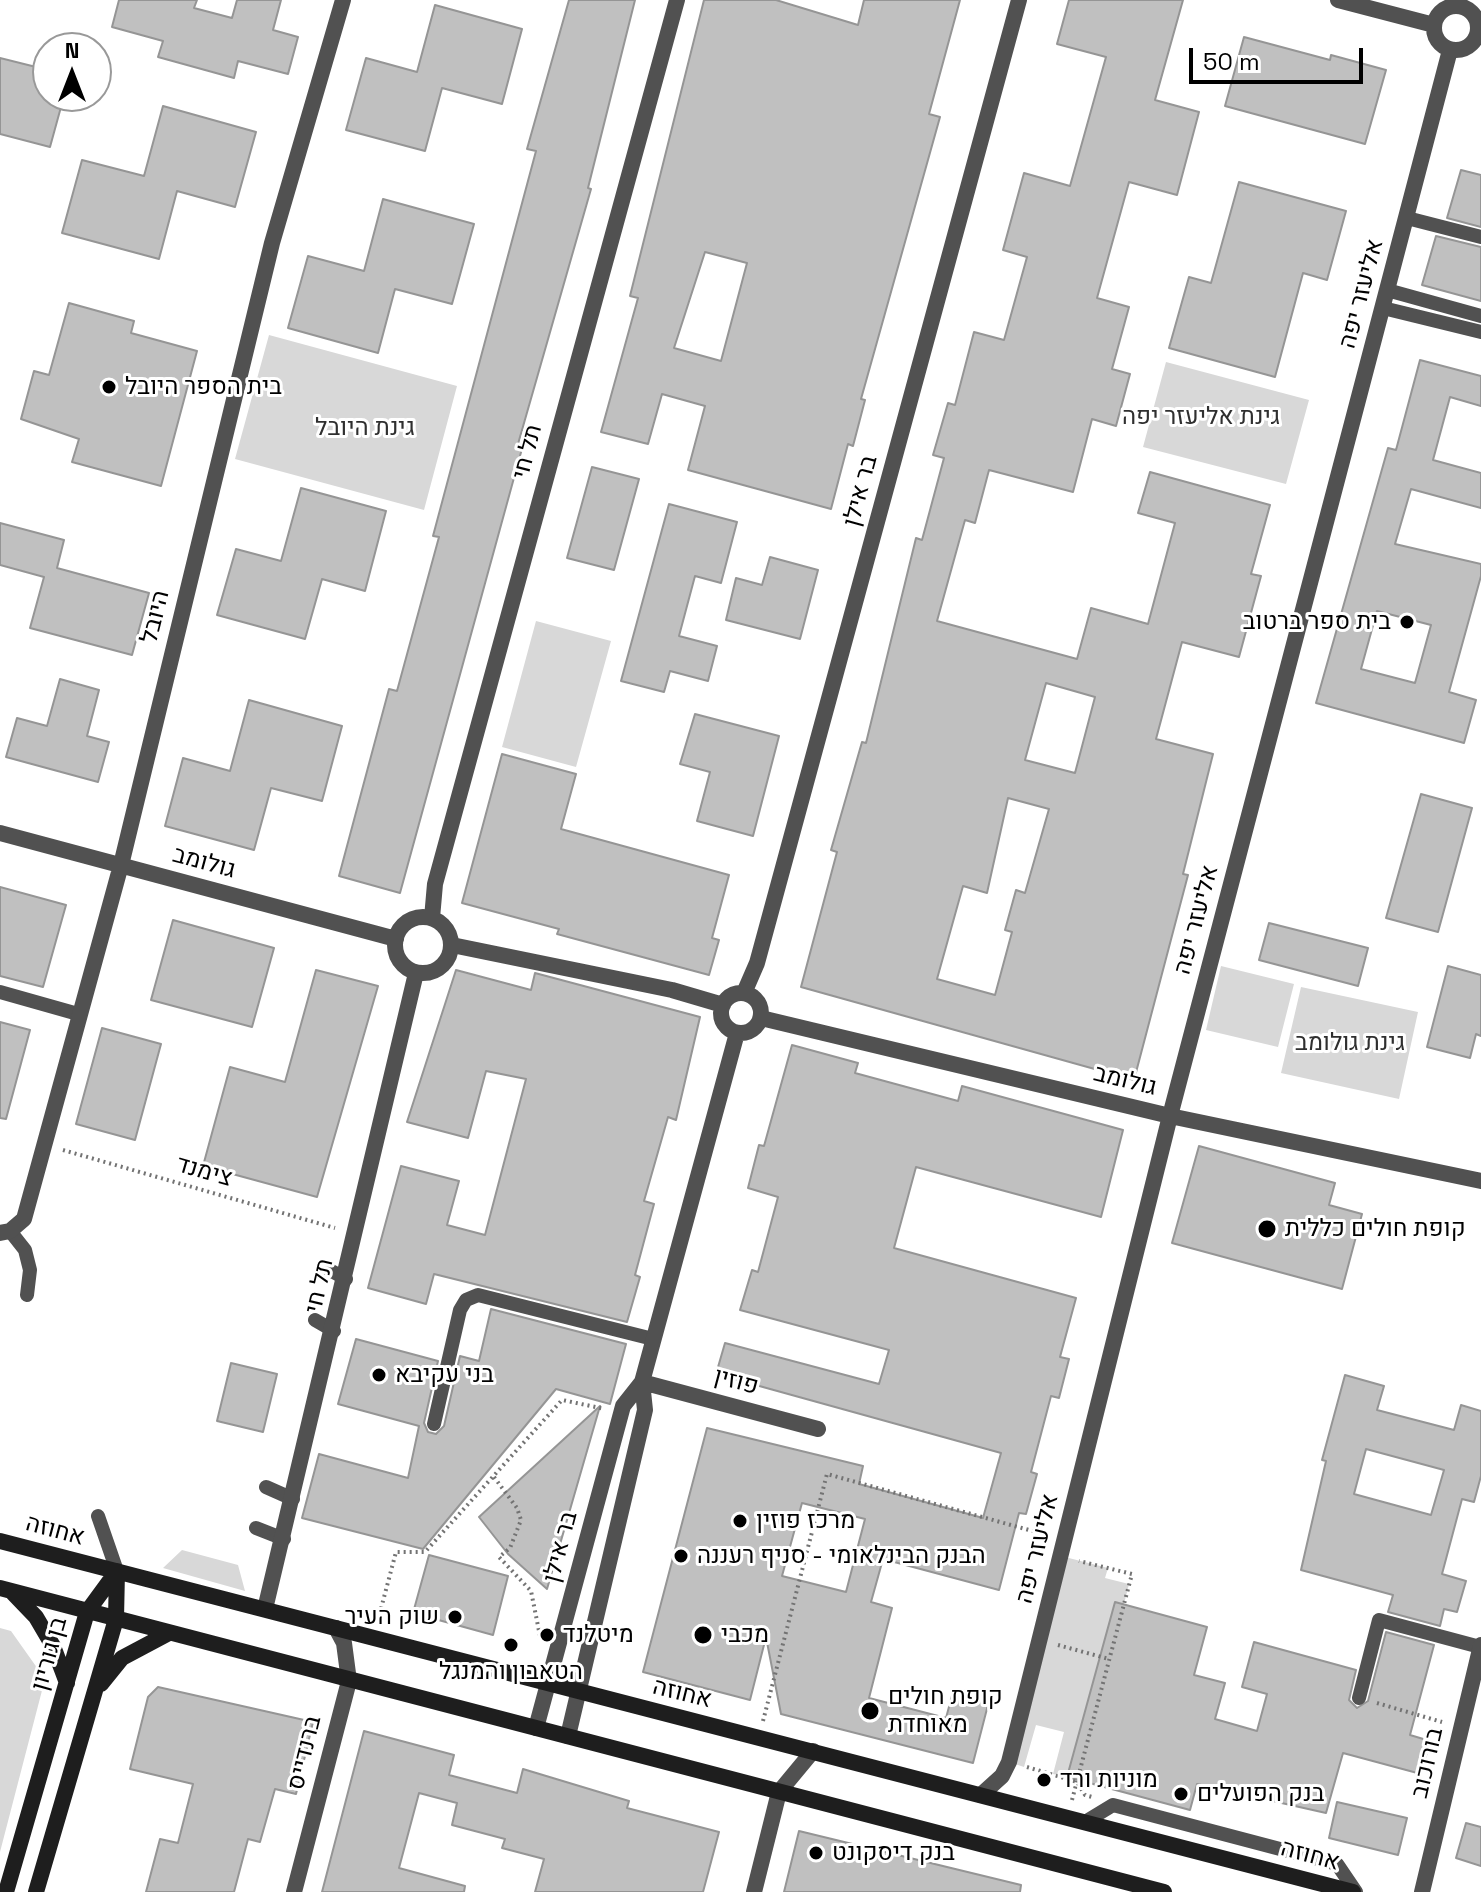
<!DOCTYPE html>
<html>
<head>
<meta charset="utf-8">
<style>
  body { margin:0 }
  #map { position:relative; width:1481px; height:1892px; overflow:hidden; background:#fff; font-family:"Space Grotesk",sans-serif }
  canvas { display:block }
  .north { position:absolute; left:32px; top:32px; width:80px; height:80px; box-sizing:border-box; background:#fff; border:2px solid #999; border-radius:50%; rotate:0deg; font-size:22px; font-weight:700; line-height:32px; text-align:center; color:#000 }
  .north::after { content:''; display:block; margin:auto; width:28px; height:36px; background:#000; clip-path:polygon(50% 0,100% 100%,50% 72%,0 100%) }
  .scale { position:absolute; left:1189px; top:48px; width:174px; height:36px; box-sizing:border-box; border:4px solid #000; border-top:0; padding-left:10px; font-size:24px; line-height:28px; white-space:nowrap; color:#000; -webkit-text-stroke:6px #fff; paint-order:stroke }
</style>
</head>
<body>
<div id="map">
<canvas width="1481" height="1892"></canvas>
<div class="north">N</div>
<div class="scale">50 m</div>
</div>
<script>
const g = document.querySelector('canvas').getContext('2d');
g.lineJoin = 'round';
function fill(path, color) { g.fillStyle = color; g.fill(path, 'evenodd'); }
const shape = rows => new Path2D(rows.map(r => 'M' + r).join(''));
function strokePath(path, color, width, dash) { g.strokeStyle = color; g.lineWidth = width; g.lineCap = dash ? 'butt' : 'round'; g.setLineDash(dash || []); g.stroke(path); }
function drawText(font, color, halo, rows, align = 'center') {
  g.font = font + ' "Space Grotesk",Heebo,sans-serif'; g.lineWidth = 6; g.setLineDash([]); g.textBaseline = 'middle'; g.strokeStyle = halo; g.fillStyle = color; for (const [text, x, y, turn = 0] of rows) {
    g.save(); g.translate(x, y); g.rotate((+turn || 0) * Math.PI / 180); g.textAlign = isNaN(turn) ? turn : align; if (halo) g.strokeText(text, 0, 0); g.fillText(text, 0, 0); g.restore();
  }
}
const green = shape([
  [269,335,457,386,424,510,235,459],
  [1166,362,1309,400,1286,484,1143,447],
  [536,621,611,641,576,767,502,747],
  [1221,966,1294,984,1278,1047,1206,1030],
  [1301,987,1418,1012,1399,1099,1281,1073],
  [182,1550,238,1565,245,1591,163,1568],
  [1061,1556,1108,1568,1105,1578,1129,1584,1124,1604,1116,1603,1067,1777,1053,1774,1064,1732,1036,1725,1024,1767,1009,1762],
  [0,1628,11,1631,45,1679,0,1852]
]);
const building = shape([
  [119,0,197,0,194,8,232,18,237,0,281,0,273,30,298,37,288,74,238,61,234,78,158,57,163,41,112,27,119,0],
  [569,0,635,0,588,188,591,189,518,444,523,445,400,893,339,876,389,689,397,691,439,537,433,536,536,151,527,149,569,0],
  [704,0,776,0,858,25,864,0,960,0,929,114,940,117,861,399,865,400,853,446,848,444,831,509,688,470,705,406,662,394,648,444,601,432,638,298,630,296,704,0],
  [705,252,747,263,721,361,674,348,705,252],
  [1069,0,1183,0,1155,100,1199,112,1177,195,1129,182,1097,298,1129,307,1112,369,1130,374,1116,426,1092,419,1073,492,989,470,975,523,965,520,937,621,1077,659,1091,608,1148,624,1175,523,1138,513,1150,472,1270,505,1251,574,1261,576,1239,657,1182,642,1156,739,1213,754,1183,874,1188,875,1134,1080,801,987,837,852,831,850,862,742,866,743,916,538,922,540,944,458,933,455,948,403,955,405,974,332,1004,340,1027,257,1003,250,1024,173,1070,186,1106,57,1057,44,1069,0],
  [1046,683,1095,697,1075,773,1025,760,1046,683],
  [1008,798,1049,809,1025,893,1016,890,1005,930,1012,932,995,995,937,979,963,886,987,893,1008,798],
  [435,5,522,29,502,104,442,88,425,151,346,130,366,58,417,72,435,5],
  [1244,37,1330,60,1331,55,1386,70,1365,144,1225,106,1244,37],
  [0,58,48,70,48,96,64,96,50,147,0,134,0,58],
  [163,106,256,132,235,207,177,191,159,259,62,233,82,160,144,176,163,106],
  [1461,170,1481,175,1481,227,1447,218,1461,170],
  [1239,182,1346,211,1327,280,1303,273,1275,377,1169,348,1189,277,1211,283,1239,182],
  [383,199,474,224,452,304,395,289,378,353,288,328,308,256,364,271,383,199],
  [1436,236,1481,247,1481,301,1422,285,1436,236],
  [69,303,134,321,131,333,197,351,161,486,72,462,79,439,21,419,34,371,49,375,69,303],
  [1420,360,1481,376,1481,406,1450,397,1433,460,1481,473,1481,508,1411,489,1395,544,1481,564,1481,576,1449,692,1476,700,1464,743,1316,703,1388,448,1396,450,1420,360],
  [1377,611,1431,625,1415,683,1361,669,1377,611],
  [592,467,639,479,614,570,567,558,592,467],
  [301,488,386,511,365,591,322,579,305,639,217,615,236,549,281,561,301,488],
  [669,504,737,522,721,583,695,576,679,636,717,646,708,681,670,671,664,692,621,681,669,504],
  [0,523,64,540,57,568,149,593,132,655,30,628,44,577,0,565,0,523],
  [770,557,818,570,800,639,726,620,736,578,762,585,770,557],
  [60,679,99,690,87,736,109,742,98,782,6,757,17,718,47,726,60,679],
  [249,700,342,726,322,801,271,788,254,850,165,826,183,758,230,771,249,700],
  [695,714,779,736,753,836,697,821,710,772,680,764,695,714],
  [502,754,576,774,561,829,729,875,712,938,719,940,709,975,557,934,559,929,462,903,502,754],
  [1421,794,1472,808,1438,932,1386,918,1421,794],
  [0,887,66,905,43,987,0,976,0,887],
  [173,920,274,948,252,1027,151,1000,173,920],
  [1269,923,1368,948,1358,986,1259,960,1269,923],
  [1448,966,1481,975,1481,1036,1476,1034,1470,1058,1427,1047,1448,966],
  [316,970,378,986,317,1197,203,1166,230,1067,285,1082,316,970],
  [456,970,531,990,535,973,700,1017,676,1120,668,1117,644,1201,654,1204,635,1275,640,1277,627,1322,434,1274,426,1304,368,1288,401,1166,459,1181,447,1225,485,1235,526,1079,486,1071,468,1138,407,1122,456,970],
  [0,1022,30,1030,6,1119,0,1118,0,1022],
  [102,1028,161,1044,135,1140,76,1124,102,1028],
  [792,1045,858,1063,855,1073,958,1101,962,1086,1123,1130,1101,1217,916,1167,894,1248,1076,1298,1060,1357,1069,1359,1059,1398,1051,1396,1031,1472,1037,1474,1026,1514,1019,1513,999,1590,883,1559,871,1602,892,1608,869,1698,946,1718,954,1688,990,1697,973,1763,781,1714,766,1637,750,1700,643,1672,707,1428,863,1466,859,1484,983,1518,1001,1453,716,1374,725,1343,879,1384,889,1350,740,1310,752,1270,758,1272,778,1197,748,1188,759,1145,764,1146,792,1045],
  [802,1503,865,1519,846,1592,782,1576,802,1503],
  [1199,1146,1335,1183,1329,1205,1362,1214,1342,1289,1172,1243,1199,1146],
  [491,1309,626,1344,610,1404,556,1389,423,1549,302,1518,319,1454,408,1478,419,1426,338,1404,356,1339,438,1361,424,1423,428,1432,436,1434,444,1426,460,1356,479,1361,491,1309],
  [231,1363,277,1374,263,1432,217,1421,231,1363],
  [1345,1375,1384,1386,1377,1410,1454,1430,1461,1405,1481,1411,1481,1476,1474,1502,1462,1499,1442,1574,1466,1581,1457,1612,1444,1609,1440,1626,1388,1612,1393,1595,1301,1570,1326,1461,1322,1460,1345,1375],
  [1366,1449,1444,1470,1431,1515,1354,1494,1366,1449],
  [600,1406,554,1565,547,1589,508,1554,479,1517,600,1406],
  [429,1555,508,1576,493,1635,413,1613,429,1555],
  [1115,1602,1207,1627,1194,1675,1225,1683,1215,1719,1257,1731,1267,1694,1242,1687,1254,1642,1356,1670,1349,1700,1357,1708,1368,1701,1386,1632,1434,1645,1410,1735,1430,1741,1421,1774,1343,1753,1326,1813,1197,1784,1190,1810,1067,1777,1115,1602],
  [158,1687,313,1722,296,1794,275,1789,260,1842,248,1839,234,1892,146,1892,160,1839,178,1843,193,1784,130,1769,148,1697,158,1687],
  [364,1731,454,1755,449,1775,517,1793,523,1769,629,1801,627,1808,719,1832,703,1892,535,1892,544,1859,502,1848,505,1839,452,1825,457,1803,419,1793,399,1868,465,1886,464,1892,322,1892,364,1731],
  [1337,1802,1407,1818,1398,1855,1329,1838,1337,1802],
  [1466,1823,1481,1827,1481,1866,1456,1858,1466,1823],
  [799,1831,1021,1885,1020,1892,784,1892,799,1831]
]);
const path = shape([
  [63,1150,335,1228],
  [494,1477,517,1508,521,1520,510,1548,499,1557,531,1591,540,1636],
  [378,1620,396,1552,425,1552,562,1400,605,1409],
  [1058,1645,1109,1659],
  [1377,1703,1442,1722],
  [763,1721,827,1474,1047,1535],
  [1027,1767,1077,1782,1085,1795,1092,1797],
  [1072,1800,1132,1574,1079,1561]
]);
const lane = shape([
  [1407,218,1481,237],
  [1387,290,1481,316],
  [1383,308,1481,332],
  [0,992,78,1014],
  [10,1231,25,1250,30,1270,27,1295],
  [328,1269,346,1279],
  [315,1320,334,1331],
  [434,1424,460,1310,466,1300,478,1295,653,1339],
  [266,1487,293,1499],
  [98,1516,117,1571],
  [256,1528,284,1539],
  [1359,1698,1379,1620,1480,1647],
  [1085,1822,1113,1805,1337,1864,1356,1892]
]);
const street = shape([
  [1338,0,1434,25],
  '1434 28a22 22 0 1 1 44 0a22 22 0 1 1-44 0Z',
  [0,833,396,939],
  '395 945a28 28 0 1 1 56 0a28 28 0 1 1-56 0Z',
  [432,918,435,884,677,0],
  [452,945,672,990,723,1005],
  [744,993,757,963,1019,0],
  '721 1013a20 20 0 1 1 40 0a20 20 0 1 1-40 0Z',
  [761,1018,1170,1116,1481,1181],
  [0,1233,10,1231,24,1219,121,865,272,243,343,0],
  [642,1382,818,1429],
  [265,1609,416,973],
  [536,1728,623,1406,642,1382],
  [568,1736,645,1410,642,1382,737,1033],
  [981,1795,1002,1776,1009,1762,1170,1116,1450,50],
  [294,1892,349,1681,344,1643,336,1628],
  [754,1892,779,1792,813,1751],
  [1422,1892,1481,1645]
]);
const secondary = shape([
  [0,1541,1353,1892],
  [0,1588,1164,1892],
  [12,1592,36,1617,53,1646,67,1683],
  [101,1684,122,1658,169,1633],
  [6,1892,87,1612,117,1571],
  [36,1892,116,1619,117,1571]
]);
const markers = [
  [109,387,8,"#000"],
  [1407,622,8,"#000"],
  [1267,1229,10,"#000"],
  [379,1375,8,"#000"],
  [740,1521,8,"#000"],
  [681,1556,8,"#000"],
  [455,1617,8,"#000"],
  [547,1635,8,"#000"],
  [703,1635,10,"#000"],
  [511,1645,8,"#000"],
  [870,1711,10,"#000"],
  [1044,1780,8,"#000"],
  [1181,1794,8,"#000"],
  [816,1853,8,"#000"]
];
const streetNames = [
  ["אליעזר יפה",1362,294,-75],
  ["תל חי",528,452,-75],
  ["בר אילן",861,491,-75],
  ["היובל",156,617,-76],
  ["גולומב",204,863,15],
  ["אליעזר יפה",1197,920,-75],
  ["גולומב",1125,1081,14],
  ["צימנד",204,1172,16],
  ["תל חי",320,1286,-77],
  ["פוזין",736,1382,15],
  ["אחוזה",55,1531,15],
  ["בר אילן",561,1547,-75],
  ["אליעזר יפה",1038,1549,-76],
  ["בן גוריון",50,1654,-74],
  ["אחוזה",682,1694,14],
  ["ברנדייס",305,1753,-76],
  ["בורוכוב",1428,1763,-77],
  ["אחוזה",1310,1856,15]
];
const poiNames = [
  ["בית הספר היובל",125,387],
  ["בית ספר ברטוב",1391,622,"right"],
  ["קופת חולים כללית",1285,1229],
  ["בני עקיבא",395,1375],
  ["מרכז פוזין",756,1521],
  ["הבנק הבינלאומי - סניף רעננה",697,1556],
  ["שוק העיר",439,1617,"right"],
  ["מיטלנד",563,1635],
  ["מכבי",721,1635],
  ["הטאבון והמנגל",511,1672,"center"],
  ["קופת חולים",888,1697],
  ["מאוחדת",888,1725],
  ["מוניות ורד",1060,1780],
  ["בנק הפועלים",1197,1794],
  ["בנק דיסקונט",832,1853]
];
const parkNames = [
  ["גינת אליעזר יפה",1201,417],
  ["גינת היובל",365,428],
  ["גינת גולומב",1350,1043]
];
fill(green, '#d8d8d8');
fill(building, '#c0c0c0');
strokePath(building, '#959595', 2);
strokePath(path, '#737373', 4, [2, 4]);
strokePath(lane, '#515151', 14);
strokePath(street, '#515151', 16);
strokePath(secondary, '#1e1e1e', 16);
for (const [x, y, r, color] of markers) { const dot = new Path2D(); dot.arc(x, y, r, 0, 2 * Math.PI); g.fillStyle = color; g.fill(dot); strokePath(dot, '#fff', 3); }
drawText('24px', '#000', '#fff', streetNames);
drawText('24px', '#000', '#fff', poiNames, 'left');
drawText('24px', '#2f2f2f', '#fff', parkNames);
</script>
</body>
</html>
